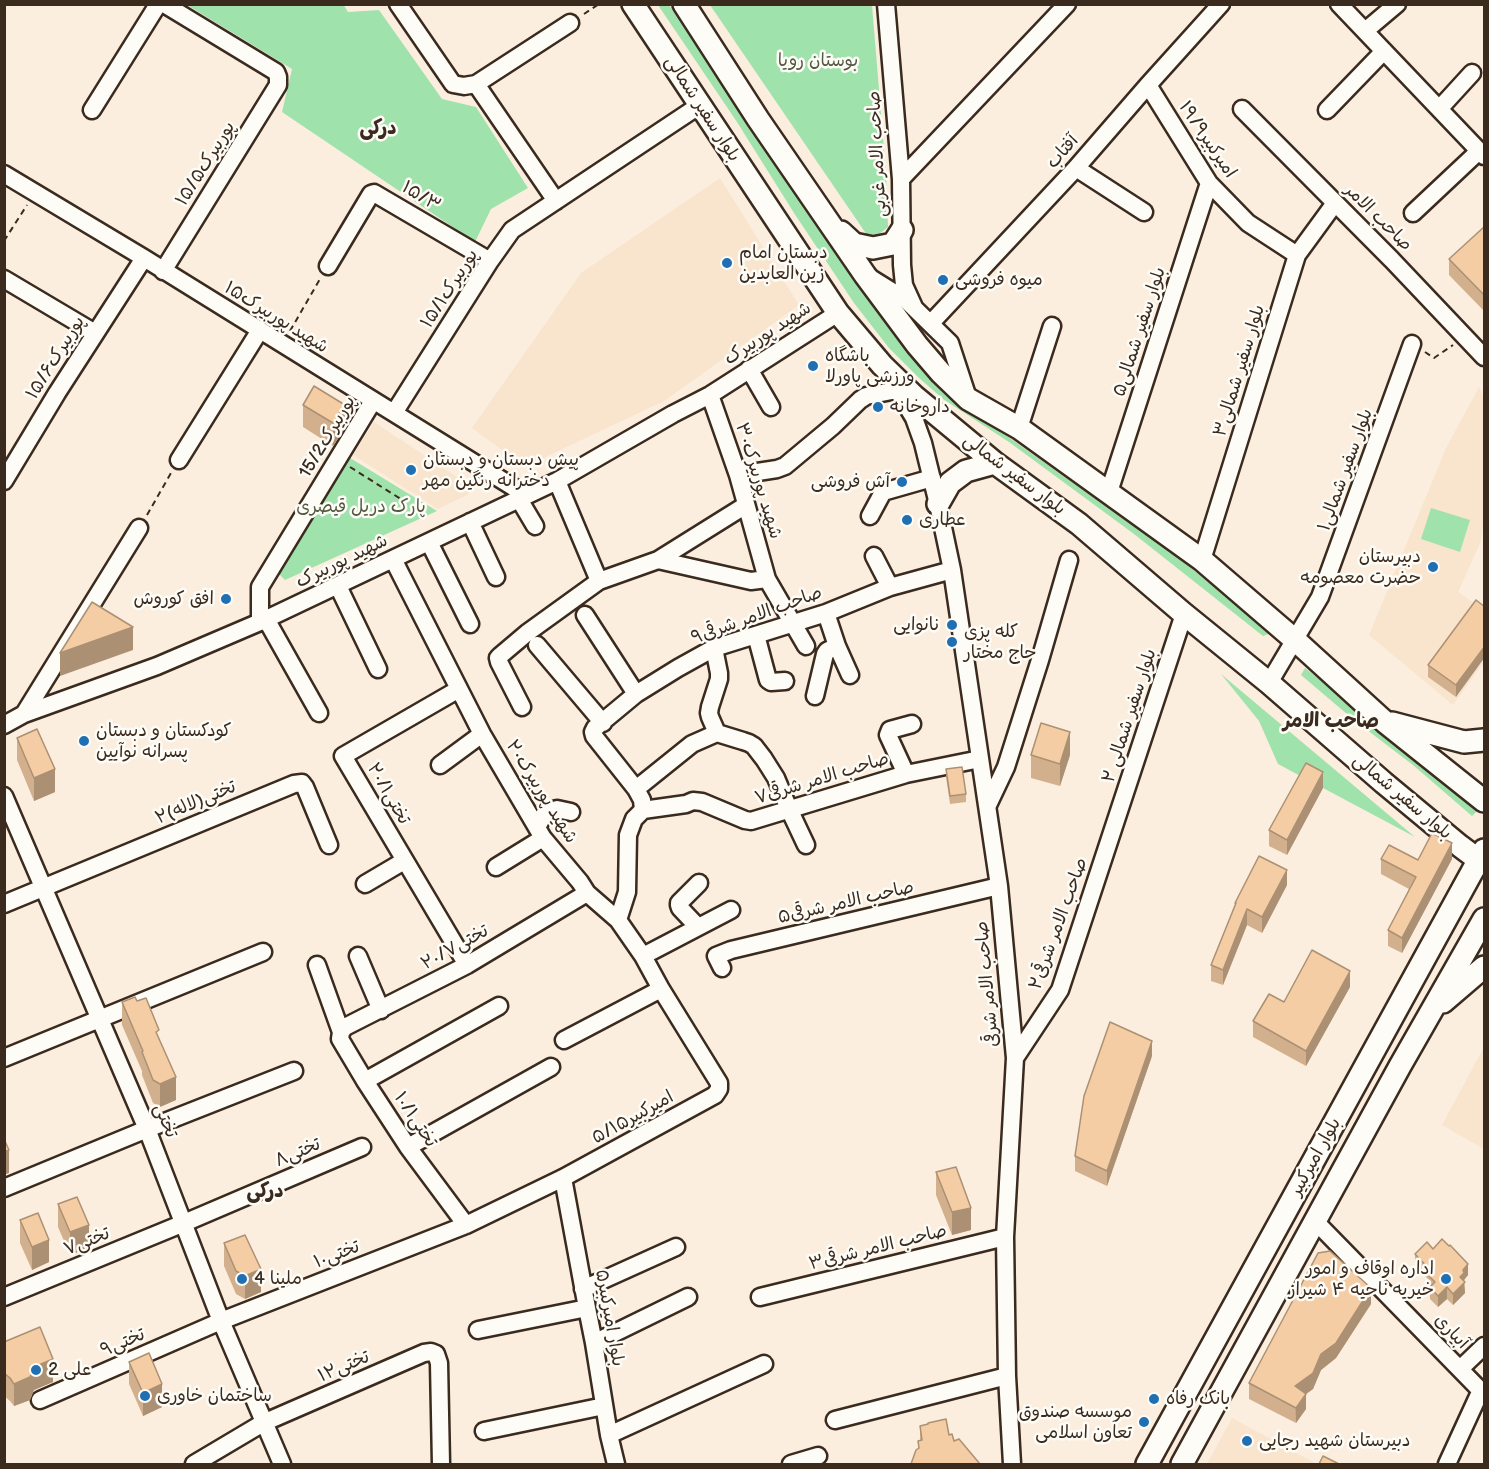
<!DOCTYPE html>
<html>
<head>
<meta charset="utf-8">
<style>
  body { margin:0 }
  #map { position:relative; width:1489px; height:1469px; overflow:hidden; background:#fbeede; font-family:"Balsamiq Sans",sans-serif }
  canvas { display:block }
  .frame { position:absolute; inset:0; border:6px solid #3b2a1e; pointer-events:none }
</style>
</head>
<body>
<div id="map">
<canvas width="1489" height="1469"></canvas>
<div class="frame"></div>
</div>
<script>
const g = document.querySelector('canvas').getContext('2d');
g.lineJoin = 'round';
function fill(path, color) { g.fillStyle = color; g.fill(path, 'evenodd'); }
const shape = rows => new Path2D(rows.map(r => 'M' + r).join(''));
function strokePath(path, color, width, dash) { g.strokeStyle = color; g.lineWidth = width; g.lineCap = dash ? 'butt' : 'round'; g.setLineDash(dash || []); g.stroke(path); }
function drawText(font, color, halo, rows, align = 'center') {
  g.font = font + ' "Balsamiq Sans","Playpen Sans Arabic",sans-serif'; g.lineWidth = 5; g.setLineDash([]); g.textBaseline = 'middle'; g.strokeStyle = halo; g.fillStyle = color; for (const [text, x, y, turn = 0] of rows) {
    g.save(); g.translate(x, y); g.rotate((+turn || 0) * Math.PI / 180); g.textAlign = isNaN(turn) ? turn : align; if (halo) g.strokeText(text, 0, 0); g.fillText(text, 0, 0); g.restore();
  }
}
const built = shape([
  [720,178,799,305,664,401,537,461,517,461,472,428,581,273],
  [1479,387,1484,398,1484,515,1481,541,1458,592,1484,610,1484,662,1453,705,1369,635,1446,448],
  [374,422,469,485,469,494,438,509,353,455],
  [1484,1047,1484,1149,1442,1125],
  [1232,1418,1317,1464,1207,1464]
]);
const green = shape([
  [343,4,348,12,379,10,442,99,476,107,528,188,491,209,475,242,282,112,292,69,187,5],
  [658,5,669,5,742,111,956,400,1175,555,1271,633,1263,636,1134,534,1009,442,943,399,918,377,889,348,854,303,794,213,737,122],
  [710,5,872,5,886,174,888,227,878,235,867,235],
  [350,458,437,511,285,580,277,572],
  [1431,508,1470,520,1460,552,1421,539],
  [1305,668,1382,728,1478,810,1472,816,1413,765,1354,720,1301,675],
  [1221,674,1415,837,1278,764,1259,721]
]);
const path = shape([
  [584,14,599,4],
  [4,241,27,205],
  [290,331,320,279],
  [1425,352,1434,358,1453,345],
  [350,467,404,501],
  [147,515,171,473]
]);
const minor = shape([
  [398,4,453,84,464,86,476,84,570,23],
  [886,4,901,179,902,265,904,285,914,307],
  [1339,4,1484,156],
  [1365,31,1397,4],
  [476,84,556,201],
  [1148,85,1209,183,1248,223,1297,255],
  [1440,108,1472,73],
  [1242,109,1392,260,1484,357],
  [92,110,157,6,160,4],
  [1327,110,1384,51],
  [1076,168,1144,212],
  [4,174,144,258,526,495],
  [901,179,1067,4],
  [1413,213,1479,151],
  [328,266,371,194,374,193,490,261],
  [163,271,278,85,278,77,276,72,164,4],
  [869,277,906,300,950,343,968,398],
  [4,279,95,333],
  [931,323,1076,168,1148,85,1221,4],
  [749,369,771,407],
  [893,383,914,418,923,443,938,504,952,570,999,886,1015,1058,1005,1237,1007,1376,1012,1464],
  [710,395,738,475,767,579,806,646],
  [394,413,490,261,512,230,700,105],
  [1019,428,1052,326],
  [179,460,260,330],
  [738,475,777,469,785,466,833,426,860,400,866,396,897,390],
  [4,481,57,393,144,258],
  [557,481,599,581],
  [1109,492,1209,183],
  [519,499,535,526],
  [870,516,883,492,932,478],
  [470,522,496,577],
  [429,542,470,624],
  [874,556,890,587],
  [658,560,751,581,767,579],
  [1202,560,1297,255,1335,203],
  [338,586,378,669],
  [826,613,837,646,850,675],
  [585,615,636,694],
  [266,619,319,713],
  [260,622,260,587,373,401],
  [756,635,768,680,771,682,785,681],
  [537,645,603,723],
  [714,648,719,673,719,679,710,707,709,713,710,717,717,733],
  [1269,683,1320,597,1412,344],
  [459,689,343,756,467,965],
  [815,696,825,654,827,651,837,646],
  [522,707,499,662,498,658,501,655,527,633,599,581,658,560,746,505],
  [24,714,139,528],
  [4,725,24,714,157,666,260,622,557,481,673,414,710,395,838,313],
  [440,765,482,734],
  [906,774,888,735,890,730,912,724],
  [636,789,692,744,717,733,743,741,749,743,754,746,764,759,776,778,789,809,806,845],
  [4,796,147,1129,221,1321,282,1464],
  [988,805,1006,767,1040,660,1069,560],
  [643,810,642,800,636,789,594,736,593,732,595,728,636,694,678,668,714,648,826,613,890,587,952,570],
  [643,810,686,804,693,801,702,802,745,820,751,821,906,774,980,759],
  [537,827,545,813,557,809,571,812],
  [496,867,543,838],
  [365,884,404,861],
  [4,904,294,784,302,783,305,787,329,845],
  [618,920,627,892,628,835,634,819,643,810],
  [698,927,680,908,679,905,679,903,699,883],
  [358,956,381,1010],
  [643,956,731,910],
  [317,965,341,1032,340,1039,365,1081,408,1147,466,1225],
  [722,968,716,956,731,950,999,886],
  [341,1032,345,1027,467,965,587,893],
  [564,1040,661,989],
  [4,1058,263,952],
  [1015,1058,1060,990,1184,614],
  [365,1081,499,1006],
  [408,1147,551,1067],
  [563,1178,587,1308,594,1343,609,1435,616,1464],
  [4,1188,147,1129,294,1071],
  [1315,1221,1484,1394],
  [583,1289,676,1247],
  [4,1297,184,1223,362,1147],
  [760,1297,1005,1237],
  [478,1330,587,1308],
  [594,1343,688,1297],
  [1460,1369,1484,1346],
  [40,1400,221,1321,466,1225,563,1178,715,1095,719,1089,719,1083,661,989,643,956,618,920,587,893,580,882,543,838,482,734,393,559],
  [835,1420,1007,1376],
  [484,1431,604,1406],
  [609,1435,764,1364],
  [194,1464,263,1423,424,1353,431,1352,436,1354,439,1363,441,1464],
  [791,1464,818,1456],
  [1447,1464,1481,1390]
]);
const major = shape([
  [633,4,838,313,882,365,914,396,995,463,1079,524,1184,614,1269,683,1384,783,1460,846,1484,864],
  [684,4,758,119,865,275,917,345,941,373,968,399,1019,428,1202,560,1295,640,1385,722,1484,801],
  [841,232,854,244,873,248,893,244,902,230],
  [938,504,950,483,966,471,995,463],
  [1392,723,1464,742,1484,740],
  [1443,1002,1484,967],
  [1147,1464,1484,850],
  [1182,1464,1400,1066,1484,919]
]);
const wall = shape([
  [1485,226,1485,312,1449,275,1449,259],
  [303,405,345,428,333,446,303,427],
  [1476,600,1456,697,1428,677,1428,665],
  [17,738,55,792,34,801,17,760],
  [1031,755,1070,755,1060,786,1031,778],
  [946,769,966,794,966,802,950,804,946,777],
  [1323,788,1287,855,1269,846,1269,830],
  [1381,859,1418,860,1452,859,1402,953,1388,946,1388,930,1409,889,1381,874],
  [1287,885,1262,933,1247,925,1223,985,1211,981,1211,965,1235,906,1235,903],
  [1350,987,1306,1066,1253,1037,1253,1021],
  [137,1001,159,1038,176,1100,160,1107,153,1103,142,1075,142,1071,122,1025,122,1002],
  [1152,1056,1107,1186,1075,1171,1075,1156],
  [936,1172,971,1230,952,1235,936,1195],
  [58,1204,89,1248,70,1255,58,1227],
  [20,1220,49,1262,32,1270,20,1243],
  [224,1243,261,1292,245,1299,236,1294,224,1266],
  [1433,1249,1468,1275,1464,1280,1465,1293,1453,1305,1447,1299,1438,1307,1430,1299,1429,1280,1415,1266,1415,1254],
  [1371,1304,1336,1358,1321,1370,1313,1389,1306,1394,1306,1409,1296,1423,1249,1399,1249,1383],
  [4,1342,53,1382,34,1390,30,1400,14,1406,10,1401,4,1396],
  [129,1362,162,1407,143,1416,129,1384],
  [920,1426,949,1435,918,1449,918,1441,920,1441]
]);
const shadedWall = shape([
  [345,405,345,428,333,446,333,423],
  [133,627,133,650,60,676,60,653],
  [1485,646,1485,657,1456,697,1456,685],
  [1070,732,1070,755,1060,786,1060,764],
  [55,769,55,792,34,801,34,778],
  [1323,772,1323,788,1287,855,1287,840],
  [1452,843,1452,859,1402,953,1402,938],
  [1287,870,1287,885,1262,933,1262,917],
  [1247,909,1247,925,1223,985,1223,970],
  [1350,971,1350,987,1306,1066,1306,1051],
  [1152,1041,1152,1056,1107,1186,1107,1171],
  [176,1077,176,1100,160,1107,160,1084],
  [9,1150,9,1173,4,1175,4,1152],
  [971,1208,971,1230,952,1235,952,1212],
  [89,1225,89,1248,70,1255,70,1232],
  [49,1240,49,1262,32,1270,32,1247],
  [1468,1264,1468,1275,1464,1280,1465,1293,1453,1305,1453,1294,1463,1270],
  [261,1269,261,1292,245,1299,245,1276],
  [1447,1287,1447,1299,1438,1307,1438,1296],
  [1371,1288,1371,1304,1336,1358,1321,1370,1313,1389,1306,1394,1306,1409,1296,1423,1295,1386,1321,1354],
  [53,1359,53,1382,34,1390,30,1400,14,1406,14,1384,34,1367],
  [162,1384,162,1407,143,1416,143,1393]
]);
const building = shape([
  [1485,226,1485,296,1449,259,1485,226],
  [314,386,345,405,333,423,303,405,314,386],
  [1476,600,1485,607,1485,646,1456,685,1428,665,1476,600],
  [92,602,133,627,60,653,92,602],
  [1041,723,1070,732,1060,764,1031,755,1041,723],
  [37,729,55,769,34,778,17,738,37,729],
  [1306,763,1323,772,1287,840,1269,830,1306,763],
  [962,767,966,794,950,796,946,769,962,767],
  [1432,833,1452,843,1402,938,1388,930,1416,877,1381,859,1389,845,1418,860,1432,833],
  [1259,856,1287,870,1262,917,1247,909,1223,970,1211,965,1236,903,1235,903,1259,856],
  [1312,950,1350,971,1306,1051,1253,1021,1269,994,1284,1002,1312,950],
  [135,997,137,1001,146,998,159,1030,156,1032,176,1077,160,1084,153,1080,142,1052,143,1051,122,1002,135,997],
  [1110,1022,1152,1041,1107,1171,1075,1156,1084,1096,1110,1022],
  [4,1139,9,1150,4,1152,4,1139],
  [956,1167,971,1208,952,1212,936,1172,956,1167],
  [77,1197,89,1225,70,1232,58,1204,77,1197],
  [38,1213,49,1240,32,1247,20,1220,38,1213],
  [245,1235,261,1269,245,1276,236,1271,224,1243,245,1235],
  [1442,1239,1449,1246,1450,1245,1468,1264,1463,1270,1464,1273,1460,1277,1465,1282,1453,1294,1447,1287,1438,1296,1430,1287,1435,1282,1429,1276,1432,1272,1415,1254,1427,1242,1433,1249,1442,1239],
  [1330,1251,1371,1288,1336,1343,1321,1354,1313,1373,1295,1386,1306,1394,1296,1408,1249,1383,1318,1253,1330,1251],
  [40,1327,53,1359,34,1367,30,1377,14,1384,10,1378,4,1373,4,1342,40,1327],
  [149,1353,162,1384,143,1393,129,1362,149,1353],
  [946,1419,949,1435,952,1434,954,1441,959,1439,980,1464,911,1464,916,1450,919,1448,918,1441,922,1440,920,1426,928,1424,928,1423,946,1419],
  [1323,1456,1339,1464,1319,1464,1323,1456]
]);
const markers = [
  [727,263,6,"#1f6fb2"],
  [943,280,6,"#1f6fb2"],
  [813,366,6,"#1f6fb2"],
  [878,407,6,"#1f6fb2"],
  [411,470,6,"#1f6fb2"],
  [902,482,6,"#1f6fb2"],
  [907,520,6,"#1f6fb2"],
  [1433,567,6,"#1f6fb2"],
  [226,599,6,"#1f6fb2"],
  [952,625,6,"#1f6fb2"],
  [952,642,6,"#1f6fb2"],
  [84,741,6,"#1f6fb2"],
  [242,1279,6,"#1f6fb2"],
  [1446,1279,6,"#1f6fb2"],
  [36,1370,6,"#1f6fb2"],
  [145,1396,6,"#1f6fb2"],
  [1154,1399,6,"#1f6fb2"],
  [1144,1422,6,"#1f6fb2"],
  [1247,1441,6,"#1f6fb2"]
];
const parkNames = [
  ["بوستان رویا",818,61],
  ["پارک دریل قیصری",361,507]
];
const streetNames = [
  ["بلوار سفیر شمالی",702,109,57],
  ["امیرکبیر۱۹/۹",1207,140,56],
  ["آفتاب",1063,152,-48],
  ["صاحب الامر غربی",878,154,-93],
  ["پوربیرک۱۵/۵",206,164,-58],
  ["۱۵/۳",421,197,31],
  ["صاحب الامر",1378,218,45],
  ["پوربیرک۱۵/۱",450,289,-57],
  ["شهید پوربیرک۱۵",276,318,32],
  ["بلوار سفیر شمالی۵",1140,332,-72],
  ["شهید پوربیرک",768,334,-33],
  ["پوربیرک۱۵/۶",56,358,-58],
  ["بلوار سفیر شمالی۳",1240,371,-73],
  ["پوربیرک15/2",328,437,-59],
  ["بلوار سفیر شمالی۱",1346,470,-70],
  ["بلوار سفیر شمالی",1014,475,37],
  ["شهید پوربیرک۳۰",758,481,73],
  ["شهید پوربیرک",342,562,-26],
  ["صاحب الامر شرقی۹",757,616,-20],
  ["بلوار سفیر شمالی ۲",1130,716,-72],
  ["صاحب الامر شرقی۷",822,779,-17],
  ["شهید پوربیرک۲۰",541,792,58],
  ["تختی۲۰/۱",388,794,60],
  ["بلوار سفیر شمالی",1402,797,40],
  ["۲تختی(لاله)",196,803,-23],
  ["صاحب الامر شرقی۵",846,903,-13],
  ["۲صاحب الامر شرقی",1059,924,-70],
  ["تختی۲۰/۷",455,948,-29],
  ["صاحب الامر شرقی",988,984,-95],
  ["امیرکبیر۵/۱۵",633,1118,-29],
  ["تختی۱۰/۱",415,1120,56],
  ["تختی",165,1121,68],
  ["تختی۸",298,1153,-23],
  ["بلوار امیرکبیر",1316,1157,-61],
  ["تختی۷",87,1242,-22],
  ["صاحب الامر شرقی۳",878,1248,-14],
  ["تختی۱۰",337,1255,-21],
  ["بلوار امیرکبیر۵",609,1318,80],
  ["آبیاری",1451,1332,46],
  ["تختی۹",123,1343,-23],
  ["تختی۱۲",344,1367,-23]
];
const poiNames = [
  ["دبستان امام",739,253],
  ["زین العابدین",739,274],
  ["میوه فروشی",955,280],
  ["باشگاه",825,356],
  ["ورزشی پاورلا",825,377],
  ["داروخانه",890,407],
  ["پیش دبستان و دبستان",423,460],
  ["دخترانه رنگین مهر",423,481],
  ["آش فروشی",890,482,"right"],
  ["عطاری",919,520],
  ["دبیرستان",1421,557,"right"],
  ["حضرت معصومه",1421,578,"right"],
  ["افق کوروش",214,599,"right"],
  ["نانوایی",940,625,"right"],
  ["کله پزی",964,632],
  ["حاج مختار",964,653],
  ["کودکستان و دبستان",96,731],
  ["پسرانه نوآیین",96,752],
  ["اداره اوقاف و امور",1434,1269,"right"],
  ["خیریه ناحیه ۴ شیراز",1434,1290,"right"],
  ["ملینا 4",254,1279],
  ["علی 2",48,1370],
  ["ساختمان خاوری",157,1396],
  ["بانک رفاه",1166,1399],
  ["موسسه صندوق",1132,1412,"right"],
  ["تعاون اسلامی",1132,1433,"right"],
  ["دبیرستان شهید رجایی",1259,1441]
];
const neighbourhoodNames = [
  ["درکی",378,129],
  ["صاحب الامر",1331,722],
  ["درکی",265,1192]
];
fill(built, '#f9e4cd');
fill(green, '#a0e2ab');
strokePath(minor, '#3b2a1e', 21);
strokePath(major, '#3b2a1e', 26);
strokePath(path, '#3b2a1e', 2, [6, 4.5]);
strokePath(minor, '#fdfcf7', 16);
strokePath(major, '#fdfcf7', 21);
fill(wall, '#d3b08d');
fill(shadedWall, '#ac9073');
fill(building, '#f5cda4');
strokePath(building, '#ac9073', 1.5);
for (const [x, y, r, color] of markers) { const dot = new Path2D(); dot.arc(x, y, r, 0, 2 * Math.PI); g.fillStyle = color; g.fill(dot); strokePath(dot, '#fdfcf7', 2); }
drawText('18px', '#545841', '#fdfcf7', parkNames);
drawText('18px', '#3b2a1e', '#fdfcf7', streetNames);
drawText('18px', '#3b2a1e', '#fdfcf7', poiNames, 'left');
drawText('bold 20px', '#3b2a1e', '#fdfcf7', neighbourhoodNames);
</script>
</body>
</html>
